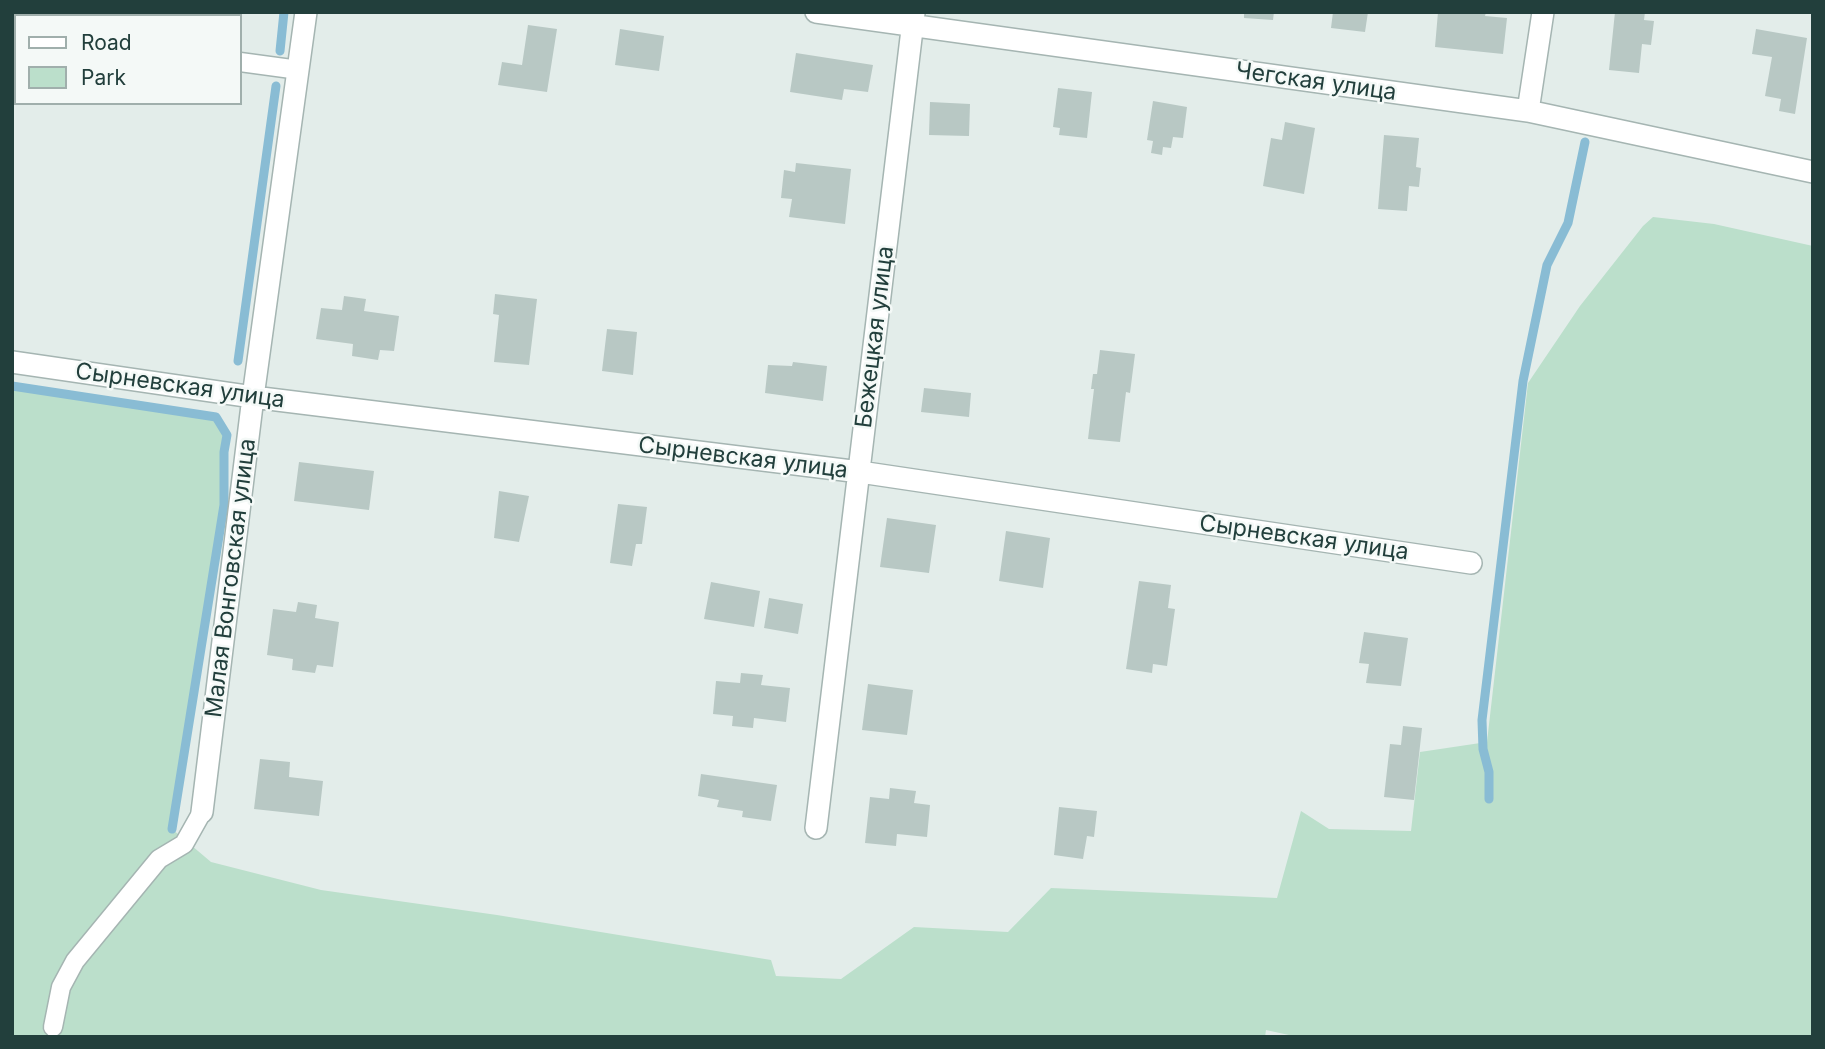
<!DOCTYPE html>
<html>
<head>
<meta charset="utf-8">
<style>
  body { margin:0 }
  #map { position:relative; width:1825px; height:1049px; overflow:hidden; background:#e3edea; font-family:Inter,sans-serif }
  canvas { display:block }
  .frame { position:absolute; inset:0; border:14px solid #223f3c; pointer-events:none }
  .legend { position:absolute; left:14px; top:14px; width:228px; height:91px; box-sizing:border-box; background:#f4f9f7; border:2px solid #a0afac; margin:0; padding:9px 12px; list-style:none; font-size:21px; color:#223f3c }
  .legend li { display:flex; align-items:center; gap:14px; height:35px }
  .legend b { width:35px; border:2px solid #a0afac }
</style>
</head>
<body>
<div id="map">
<canvas width="1825" height="1049"></canvas>
<div class="frame"></div>
<ul class="legend">
<li><b style="height:9px;background:#fff"></b>Road</li>
<li><b style="height:19px;background:#bbdfcb"></b>Park</li>
</ul>
</div>
<script>
const g = document.querySelector('canvas').getContext('2d');
g.lineJoin = 'round';
function fill(path, color) { g.fillStyle = color; g.fill(path, 'evenodd'); }
const shape = rows => new Path2D(rows.map(r => 'M' + r).join(''));
function strokePath(path, color, width, dash) { g.strokeStyle = color; g.lineWidth = width; g.lineCap = dash ? 'butt' : 'round'; g.setLineDash(dash || []); g.stroke(path); }
function drawText(font, color, halo, rows, align = 'center') {
  g.font = font + ' Inter,sans-serif'; g.lineWidth = 5; g.setLineDash([]); g.textBaseline = 'middle'; g.strokeStyle = halo; g.fillStyle = color; for (const [text, x, y, turn = 0] of rows) {
    g.save(); g.translate(x, y); g.rotate((+turn || 0) * Math.PI / 180); g.textAlign = isNaN(turn) ? turn : align; if (halo) g.strokeText(text, 0, 0); g.fillText(text, 0, 0); g.restore();
  }
}
const green = shape([
  [1653,217,1714,224,1813,246,1813,1037,1298,1037,1266,1030,1265,1037,12,1037,12,386,216,417,227,435,224,452,224,505,172,829,211,862,321,890,497,915,771,960,776,976,841,979,914,927,1008,932,1051,888,1277,898,1301,811,1329,829,1411,831,1420,752,1487,742,1528,383,1580,306,1643,226]
]);
const stream = shape([
  [280,51,284,12],
  [238,361,276,86],
  [12,386,216,417,227,435,224,452,224,505,172,829],
  [1489,799,1489,772,1483,749,1482,720,1523,381,1547,265,1568,223,1585,142]
]);
const building = shape([
  [200,12,233,12,242,13,241,16,200,16],
  [1244,12,1274,12,1273,20,1244,18],
  [1333,12,1368,12,1365,32,1331,28],
  [1438,12,1486,12,1485,16,1507,18,1503,54,1435,47],
  [1615,12,1645,12,1644,20,1654,21,1651,45,1642,44,1639,73,1609,70],
  [528,25,557,29,547,92,498,85,502,62,522,65],
  [620,29,664,36,659,71,615,65],
  [1756,29,1807,38,1795,114,1779,111,1781,99,1765,96,1772,57,1752,54],
  [796,53,873,65,868,92,844,89,842,100,790,92],
  [1058,88,1092,92,1087,138,1059,135,1060,128,1053,127],
  [1153,101,1187,107,1183,138,1173,137,1171,148,1163,147,1162,155,1151,153,1153,141,1147,140],
  [930,102,970,104,969,136,929,135],
  [1285,122,1315,128,1304,194,1263,186,1271,138,1282,140],
  [1384,135,1419,138,1416,167,1421,168,1419,187,1409,186,1407,211,1378,209],
  [796,163,851,169,845,224,789,217,792,199,781,198,784,170,795,172],
  [495,294,537,299,529,365,494,362,499,315,493,314],
  [344,296,366,299,364,311,399,316,394,351,380,350,378,360,352,356,353,344,316,339,321,308,342,310],
  [607,329,637,332,633,375,602,371],
  [1100,350,1135,354,1130,393,1126,392,1120,442,1088,439,1094,389,1091,389,1093,374,1097,374],
  [793,362,827,366,823,401,765,393,768,365,792,366],
  [924,388,971,393,969,417,921,412],
  [299,462,374,471,369,510,294,501],
  [499,491,529,496,519,542,494,538],
  [618,504,647,507,642,544,636,544,632,566,610,563],
  [887,518,936,525,929,573,880,567],
  [1006,531,1050,538,1043,588,999,581],
  [1139,581,1171,585,1168,608,1175,609,1167,666,1153,664,1152,673,1126,669],
  [711,582,760,591,754,627,704,619],
  [769,598,803,604,798,634,764,628],
  [298,602,317,605,315,618,339,622,333,667,317,665,315,673,292,670,293,659,267,655,273,609,296,612],
  [1364,632,1408,638,1401,686,1366,683,1369,664,1359,663],
  [741,673,763,675,761,685,790,688,786,722,754,718,753,728,732,726,733,716,713,714,716,681,740,683],
  [868,684,913,690,907,735,862,730],
  [1403,726,1422,728,1414,800,1384,797,1390,744,1401,745],
  [260,759,290,762,289,777,323,781,319,816,254,809],
  [701,774,777,785,771,821,742,817,743,811,717,807,719,800,698,796],
  [890,788,916,791,914,803,930,805,927,837,897,834,896,846,865,843,870,797,889,799],
  [1059,807,1097,811,1094,837,1087,836,1083,859,1054,855]
]);
const service = shape([
  [240,62,299,70],
  [53,1027,61,987,75,961,159,859,184,844,202,812]
]);
const minor = shape([
  [816,12,1528,111,1813,172],
  [1528,111,1543,12],
  [12,362,253,397,860,472,1471,563],
  [202,812,253,397,306,12],
  [816,828,914,13]
]);
const streetNames = [
  ["Чегская улица",1316,82,8],
  ["Бежецкая улица",875,337,-83],
  ["Сырневская улица",180,386,8],
  ["Сырневская улица",743,458,7],
  ["Сырневская улица",1304,538,8],
  ["Малая Вонговская улица",231,578,-83]
];
fill(green, '#bbdfcb');
strokePath(stream, '#89bcd4', 9);
fill(building, '#b8c8c4');
strokePath(service, '#a5b5b2', 21);
strokePath(minor, '#a5b5b2', 24);
strokePath(service, '#fff', 18);
strokePath(minor, '#fff', 21);
drawText('23px', '#223f3c', '#f4f9f7', streetNames);
</script>
</body>
</html>
